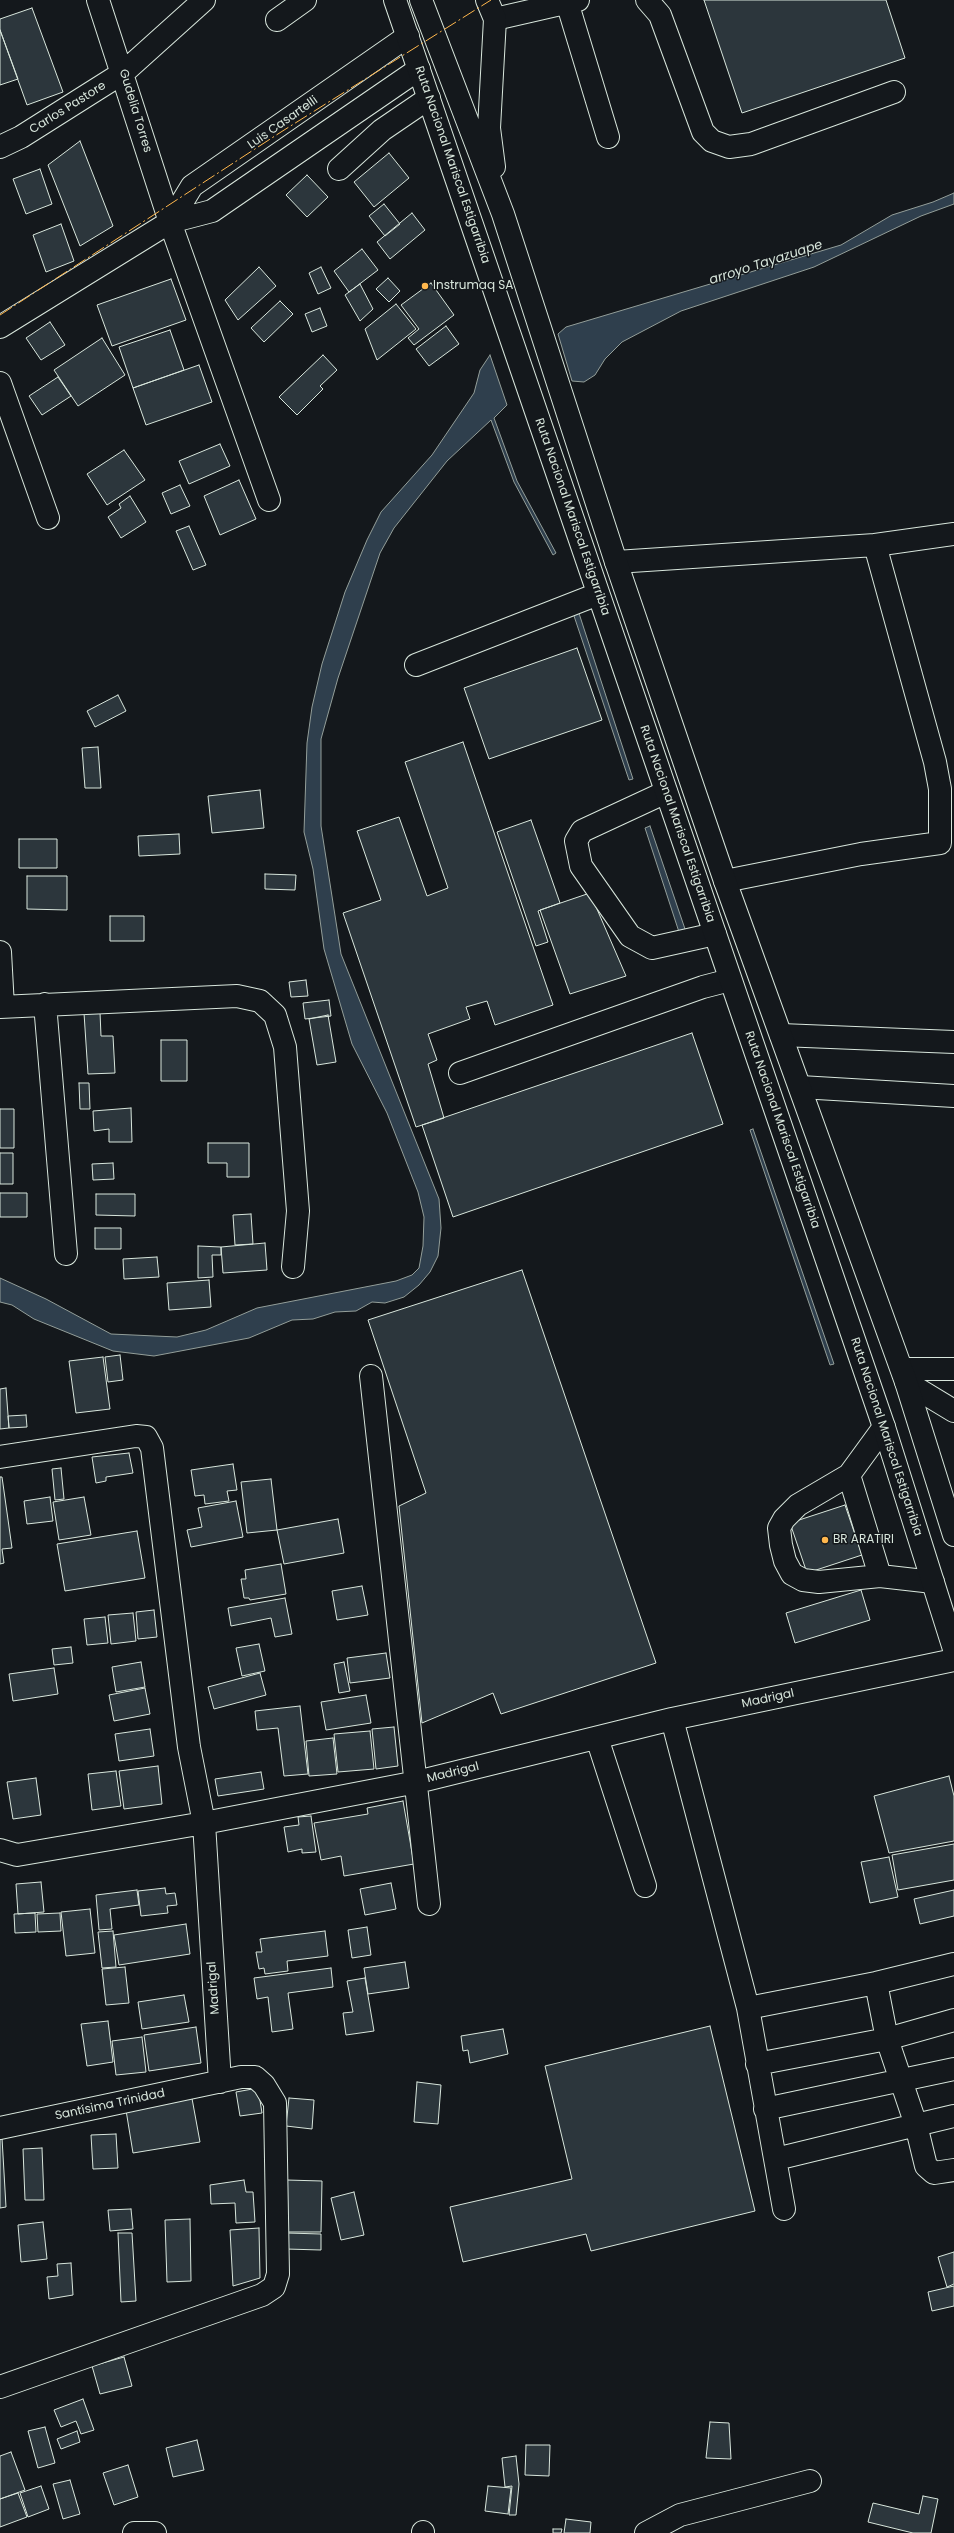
<!DOCTYPE html>
<html>
<head>
<meta charset="utf-8">
<style>
  body { margin:0 }
  canvas { display:block; background:#14181c }
</style>
</head>
<body>
<canvas width="954" height="2533"></canvas>
<script>
const g = document.querySelector('canvas').getContext('2d');
g.lineJoin = 'round';
function fill(path, color) { g.fillStyle = color; g.fill(path, 'evenodd'); }
const shape = rows => new Path2D(rows.map(r => 'M' + r).join(''));
function strokePath(path, color, width, dash) { g.strokeStyle = color; g.lineWidth = width; g.lineCap = dash ? 'butt' : 'round'; g.setLineDash(dash || []); g.stroke(path); }
function drawText(font, color, halo, rows, align = 'center') {
  g.font = font + ' Poppins,sans-serif'; g.lineWidth = 3; g.setLineDash([]); g.textBaseline = 'middle'; g.strokeStyle = halo; g.fillStyle = color; for (const [text, x, y, turn = 0] of rows) {
    g.save(); g.translate(x, y); g.rotate((+turn || 0) * Math.PI / 180); g.textAlign = isNaN(turn) ? turn : align; if (halo) g.strokeText(text, 0, 0); g.fillText(text, 0, 0); g.restore();
  }
}
const water = shape([
  [954,193,954,204,921,216,814,267,681,311,622,342,605,359,595,375,584,382,572,381,558,334,566,327,841,245,892,215,933,202,954,193],
  [490,355,507,405,494,418,517,481,556,553,553,555,514,482,491,420,447,461,394,528,380,553,338,678,321,739,321,826,341,954,439,1199,441,1228,438,1256,430,1272,419,1285,404,1297,385,1303,372,1302,356,1311,335,1312,313,1319,292,1320,249,1338,154,1356,113,1351,34,1319,12,1305,0,1302,0,1278,46,1299,111,1334,177,1337,206,1330,257,1308,396,1281,412,1275,419,1268,423,1246,424,1217,418,1192,387,1113,352,1044,324,949,313,869,304,832,307,743,312,707,322,664,345,592,367,540,381,512,432,455,474,393,480,370,490,355],
  [574,598,633,779,629,780,569,601,574,598],
  [650,826,685,929,679,932,645,828,650,826],
  [753,1129,834,1364,830,1365,750,1130,753,1129]
]);
const building = shape([
  [704,0,886,0,905,58,742,113,704,0],
  [32,8,63,92,27,105,0,30,0,19,32,8],
  [0,30,18,79,0,85,0,30],
  [80,141,113,226,80,246,48,165,80,141],
  [389,153,409,178,374,207,354,182,389,153],
  [40,169,52,204,26,214,13,179,40,169],
  [307,175,328,197,307,217,286,195,307,175],
  [384,204,400,224,385,236,369,216,384,204],
  [412,213,425,230,390,259,377,242,412,213],
  [61,224,74,261,46,272,33,235,61,224],
  [362,249,378,270,349,292,334,271,362,249],
  [259,267,276,286,238,320,225,300,259,267],
  [321,267,331,288,318,294,309,273,321,267],
  [388,278,400,291,389,302,376,289,388,278],
  [171,279,186,320,112,346,97,305,171,279],
  [431,283,454,315,414,345,408,338,419,329,401,305,431,283],
  [360,284,373,309,360,321,345,295,360,284],
  [280,301,293,314,264,342,251,328,280,301],
  [396,304,416,329,377,360,365,329,396,304],
  [320,308,327,326,312,332,305,314,320,308],
  [50,322,65,345,41,360,26,338,50,322],
  [446,326,459,344,429,366,416,349,446,326],
  [170,330,184,370,133,388,119,347,170,330],
  [102,338,125,375,78,406,54,370,102,338],
  [323,355,337,370,320,386,323,389,297,415,279,397,323,355],
  [199,365,212,402,146,425,133,388,199,365],
  [58,377,71,396,42,415,29,396,58,377],
  [220,444,230,466,189,484,179,461,220,444],
  [124,450,145,480,107,505,87,474,124,450],
  [239,480,256,519,220,535,204,496,239,480],
  [180,485,190,506,171,514,162,493,180,485],
  [130,496,146,522,121,538,108,517,121,508,119,504,130,496],
  [189,526,206,565,193,570,176,531,189,526],
  [577,648,602,720,489,759,464,688,577,648],
  [118,695,126,711,95,727,87,711,118,695],
  [463,742,553,1005,495,1025,487,1001,466,1007,470,1019,428,1034,437,1060,428,1064,444,1118,416,1127,343,913,381,900,357,831,399,817,427,896,448,888,405,762,463,742],
  [98,747,101,788,85,788,82,748,98,747],
  [260,790,264,828,212,833,208,796,260,790],
  [531,820,560,903,538,911,548,942,536,946,497,832,531,820],
  [179,834,180,854,139,856,138,836,179,834],
  [19,839,57,839,57,868,19,868,19,839],
  [265,874,296,875,295,890,265,889,265,874],
  [27,876,67,876,67,910,27,909,27,876],
  [590,893,626,976,570,994,540,910,590,893],
  [110,916,144,916,144,941,110,941,110,916],
  [306,980,308,996,291,997,289,982,306,980],
  [329,1000,331,1016,305,1019,303,1003,329,1000],
  [100,1012,101,1036,113,1036,115,1073,88,1074,84,1013,100,1012],
  [328,1015,336,1062,317,1065,309,1019,328,1015],
  [692,1033,723,1124,453,1217,422,1125,692,1033],
  [161,1040,187,1040,187,1081,161,1081,161,1040],
  [79,1083,89,1083,90,1109,80,1109,79,1083],
  [131,1108,132,1142,109,1142,109,1129,94,1131,93,1111,131,1108],
  [0,1109,14,1109,14,1148,0,1148,0,1109],
  [208,1143,249,1143,249,1177,227,1177,227,1163,208,1163,208,1143],
  [0,1153,13,1153,13,1184,0,1184,0,1153],
  [113,1163,114,1179,93,1180,92,1164,113,1163],
  [0,1193,27,1193,27,1217,0,1217,0,1193],
  [96,1194,135,1194,135,1216,96,1215,96,1194],
  [251,1214,253,1244,235,1245,233,1215,251,1214],
  [95,1228,121,1228,121,1249,95,1249,95,1228],
  [265,1243,267,1270,223,1273,221,1247,265,1243],
  [198,1246,221,1247,221,1255,212,1255,213,1277,198,1278,198,1246],
  [157,1257,159,1277,124,1279,123,1259,157,1257],
  [522,1270,656,1663,501,1714,493,1693,422,1723,399,1506,426,1493,368,1320,522,1270],
  [209,1280,211,1307,169,1310,167,1283,209,1280],
  [120,1355,123,1380,108,1382,105,1357,120,1355],
  [103,1357,110,1409,76,1413,69,1361,103,1357],
  [6,1388,9,1428,0,1429,0,1389,6,1388],
  [26,1415,27,1427,9,1428,8,1416,26,1415],
  [129,1453,133,1473,106,1477,106,1481,96,1483,92,1457,129,1453],
  [233,1464,237,1490,227,1491,229,1501,205,1504,204,1495,195,1496,191,1470,233,1464],
  [61,1468,64,1499,55,1500,52,1469,61,1468],
  [0,1477,2,1477,12,1548,2,1549,4,1563,0,1564,0,1477],
  [271,1479,277,1530,247,1533,241,1482,271,1479],
  [50,1497,53,1521,27,1524,24,1501,50,1497],
  [84,1497,91,1535,59,1540,53,1502,84,1497],
  [236,1501,243,1537,191,1547,187,1530,202,1527,198,1508,236,1501],
  [845,1505,862,1555,807,1573,790,1523,845,1505],
  [338,1519,344,1553,284,1564,277,1530,338,1519],
  [137,1531,145,1578,65,1591,57,1544,137,1531],
  [281,1564,286,1594,250,1600,249,1598,244,1598,241,1579,246,1579,245,1570,281,1564],
  [362,1586,368,1615,337,1620,332,1591,362,1586],
  [861,1590,870,1620,795,1643,786,1613,861,1590],
  [285,1598,292,1634,275,1637,271,1618,231,1626,228,1608,285,1598],
  [154,1610,157,1637,138,1639,136,1612,154,1610],
  [133,1613,136,1641,111,1644,108,1615,133,1613],
  [105,1617,108,1643,87,1645,84,1619,105,1617],
  [259,1644,265,1671,242,1676,236,1648,259,1644],
  [71,1647,73,1663,54,1665,52,1649,71,1647],
  [386,1653,390,1678,350,1683,347,1658,386,1653],
  [141,1662,145,1687,116,1692,112,1667,141,1662],
  [344,1662,350,1691,339,1693,334,1664,344,1662],
  [54,1668,58,1694,13,1701,9,1674,54,1668],
  [260,1673,266,1695,214,1709,208,1687,260,1673],
  [145,1688,150,1714,114,1721,109,1695,145,1688],
  [366,1695,371,1723,326,1730,321,1702,366,1695],
  [300,1706,308,1774,284,1776,278,1728,257,1730,255,1711,300,1706],
  [394,1727,398,1766,376,1769,372,1729,394,1727],
  [150,1729,154,1756,119,1761,115,1734,150,1729],
  [370,1731,374,1769,338,1772,334,1734,370,1731],
  [333,1738,337,1774,309,1776,306,1741,333,1738],
  [158,1766,162,1804,124,1809,119,1771,158,1766],
  [116,1771,121,1806,92,1810,88,1774,116,1771],
  [261,1772,264,1789,218,1796,215,1779,261,1772],
  [949,1776,954,1796,954,1841,889,1853,874,1796,949,1776],
  [36,1778,41,1815,13,1819,7,1782,36,1778],
  [403,1801,414,1864,344,1876,341,1856,321,1860,314,1823,368,1814,367,1808,403,1801],
  [311,1816,316,1852,302,1853,302,1849,288,1852,284,1827,299,1825,298,1817,311,1816],
  [954,1844,954,1880,898,1890,892,1855,954,1844],
  [889,1857,898,1897,870,1903,861,1862,889,1857],
  [41,1882,44,1912,18,1914,16,1884,41,1882],
  [391,1883,396,1909,365,1915,360,1889,391,1883],
  [165,1888,166,1894,175,1893,177,1905,167,1906,168,1913,141,1916,138,1891,165,1888],
  [137,1890,139,1905,110,1909,112,1929,99,1930,96,1895,137,1890],
  [954,1890,954,1916,920,1924,914,1899,954,1890],
  [90,1909,95,1953,66,1956,61,1912,90,1909],
  [35,1913,36,1932,15,1933,14,1914,35,1913],
  [60,1913,61,1931,38,1932,37,1914,60,1913],
  [186,1924,190,1954,119,1965,114,1935,186,1924],
  [367,1927,371,1955,352,1958,348,1930,367,1927],
  [113,1931,116,1967,102,1968,98,1932,113,1931],
  [325,1931,328,1956,287,1961,288,1971,265,1974,264,1968,259,1969,256,1952,262,1952,260,1939,325,1931],
  [405,1962,409,1988,368,1994,364,1968,405,1962],
  [125,1967,129,2003,106,2005,102,1969,125,1967],
  [331,1968,333,1987,288,1993,293,2029,272,2032,268,1997,257,1999,254,1978,331,1968],
  [365,1978,374,2031,346,2035,343,2013,353,2012,347,1981,365,1978],
  [184,1995,189,2022,142,2029,138,2002,184,1995],
  [108,2021,113,2062,87,2066,81,2024,108,2021],
  [710,2026,755,2211,591,2251,586,2234,463,2262,450,2207,572,2179,545,2066,710,2026],
  [196,2027,201,2063,149,2071,144,2035,196,2027],
  [503,2029,508,2054,470,2063,468,2050,463,2051,461,2036,503,2029],
  [142,2037,146,2072,116,2075,112,2041,142,2037],
  [417,2082,441,2085,438,2124,414,2122,417,2082],
  [258,2088,262,2113,240,2116,236,2092,258,2088],
  [191,2093,200,2142,133,2153,125,2104,191,2093],
  [289,2098,314,2100,312,2129,286,2126,289,2098],
  [116,2134,118,2168,93,2169,91,2135,116,2134],
  [0,2138,2,2138,6,2207,0,2208,0,2138],
  [42,2148,44,2200,25,2200,23,2149,42,2148],
  [244,2180,246,2192,253,2192,255,2222,236,2223,235,2203,211,2204,210,2185,244,2180],
  [286,2180,322,2181,321,2232,285,2232,286,2180],
  [354,2192,364,2235,341,2240,331,2198,354,2192],
  [131,2209,133,2229,110,2231,108,2210,131,2209],
  [190,2219,191,2281,167,2282,165,2220,190,2219],
  [43,2222,47,2259,21,2262,18,2225,43,2222],
  [259,2228,260,2278,233,2286,230,2230,259,2228],
  [118,2233,132,2233,136,2301,121,2302,118,2233],
  [287,2233,321,2234,321,2250,286,2249,287,2233],
  [954,2252,954,2284,947,2287,938,2257,954,2252],
  [71,2263,73,2295,49,2299,47,2277,58,2276,57,2264,71,2263],
  [954,2286,954,2306,932,2311,928,2292,954,2286],
  [124,2357,132,2386,100,2394,92,2366,124,2357],
  [83,2399,94,2430,81,2434,76,2421,61,2427,54,2410,83,2399],
  [710,2422,729,2423,731,2459,706,2458,710,2422],
  [45,2427,55,2463,38,2468,28,2431,45,2427],
  [77,2431,80,2442,61,2449,57,2439,77,2431],
  [197,2440,204,2470,173,2477,166,2448,197,2440],
  [526,2445,550,2445,549,2476,525,2475,526,2445],
  [11,2452,25,2490,0,2499,0,2456,11,2452],
  [516,2456,519,2484,516,2515,509,2515,512,2486,505,2487,502,2458,516,2456],
  [128,2465,138,2497,114,2505,103,2473,128,2465],
  [70,2480,80,2514,63,2519,53,2484,70,2480],
  [41,2486,49,2509,28,2517,20,2493,41,2486],
  [488,2486,511,2488,508,2514,485,2511,488,2486],
  [18,2493,27,2517,0,2527,0,2499,18,2493],
  [923,2496,938,2499,931,2533,913,2533,868,2522,873,2503,919,2514,923,2496],
  [566,2519,591,2522,590,2533,564,2533,566,2519],
  [553,2529,562,2529,561,2533,553,2533,553,2529]
]);
const minor = shape([
  [98,0,170,222,269,500],
  [647,0,660,15,703,132,712,141,729,147,751,144,894,92],
  [567,2,608,137],
  [495,19,578,0],
  [277,20,305,0],
  [0,147,21,137,124,72,204,0],
  [339,169,382,130,429,98],
  [170,222,192,186,408,36],
  [0,327,170,222,212,211,419,69],
  [0,383,48,518],
  [875,545,954,534],
  [616,562,875,545,935,762,940,789,940,843,861,854,725,881],
  [416,665,598,594],
  [666,792,582,831,576,841,581,866,630,936,652,948,715,934],
  [0,952,3,1007],
  [45,1004,66,1254],
  [0,1007,237,996,260,1001,275,1015,285,1047,298,1211,293,1267],
  [781,1035,954,1042],
  [460,1073,703,987,730,980],
  [800,1087,954,1096],
  [902,1369,954,1369],
  [371,1376,429,1904],
  [906,1382,954,1411],
  [884,1427,849,1475,798,1505,784,1519,779,1528,781,1545,785,1561,792,1574,803,1580,819,1582,880,1576,933,1582],
  [0,1457,136,1436,146,1437,152,1448,189,1747,204,1823,17,1855,0,1850],
  [849,1475,880,1576],
  [672,1719,748,2008,784,2209],
  [597,1738,645,1886],
  [876,1983,887,2039,916,2125,954,2116],
  [748,2008,876,1983,954,1964],
  [757,2064,887,2039,954,2020],
  [220,2082,204,1823,417,1782,672,1719,954,1660],
  [765,2109,954,2069],
  [0,2128,241,2077,255,2077,264,2085,275,2103,278,2274,274,2287,262,2295,0,2387],
  [776,2159,916,2125,926,2166,934,2173,954,2170],
  [134,2533,155,2533],
  [423,2533,423,2532],
  [646,2533,680,2515,810,2481]
]);
const highway = shape([
  [395,0,884,1427,954,1649],
  [421,0,503,214,616,562,725,881,906,1382,954,1535],
  [487,0,495,19,489,128,494,167]
]);
const power = shape([
  [0,315,281,132,491,0]
]);
const markers = [
  [425,286,4,"#ffb74d"],
  [825,1540,4,"#ffb74d"]
];
const streetNames = [
  ["Carlos Pastore",68,108,-32],
  ["Gudelia Torres",135,111,73],
  ["Luis Casartelli",283,123,-35],
  ["Ruta Nacional Mariscal Estigarribia",452,165,71],
  ["Ruta Nacional Mariscal Estigarribia",572,517,71],
  ["Ruta Nacional Mariscal Estigarribia",677,824,71],
  ["Ruta Nacional Mariscal Estigarribia",782,1130,71],
  ["Ruta Nacional Mariscal Estigarribia",886,1437,72],
  ["Madrigal",768,1699,-12],
  ["Madrigal",453,1773,-14],
  ["Madrigal",214,1988,-94],
  ["Santísima Trinidad",110,2105,-12]
];
const poiNames = [
  ["Instrumaq SA",433,286],
  ["BR ARATIRI",833,1540]
];
const waterNames = [
  ["arroyo Tayazuape",766,263,-18]
];
fill(water, '#2f3f4d');
strokePath(water, '#939e99', 1);
fill(building, '#2c363c');
strokePath(building, '#d8e6dc', 1);
strokePath(minor, '#d8e6dc', 24);
strokePath(highway, '#d8e6dc', 24);
strokePath(minor, '#14181c', 22);
strokePath(highway, '#14181c', 22);
strokePath(power, '#ffb74d', 1, [14, 3, 2, 3]);
for (const [x, y, r, color] of markers) { const dot = new Path2D(); dot.arc(x, y, r, 0, 2 * Math.PI); g.fillStyle = color; g.fill(dot); strokePath(dot, '#14181c', 1.5); }
drawText('12px', '#d8e6dc', '#14181c', streetNames);
drawText('12px', '#d8e6dc', '#14181c', poiNames, 'left');
drawText('italic 13px', '#d8e6dc', '#14181c', waterNames);
</script>
</body>
</html>
